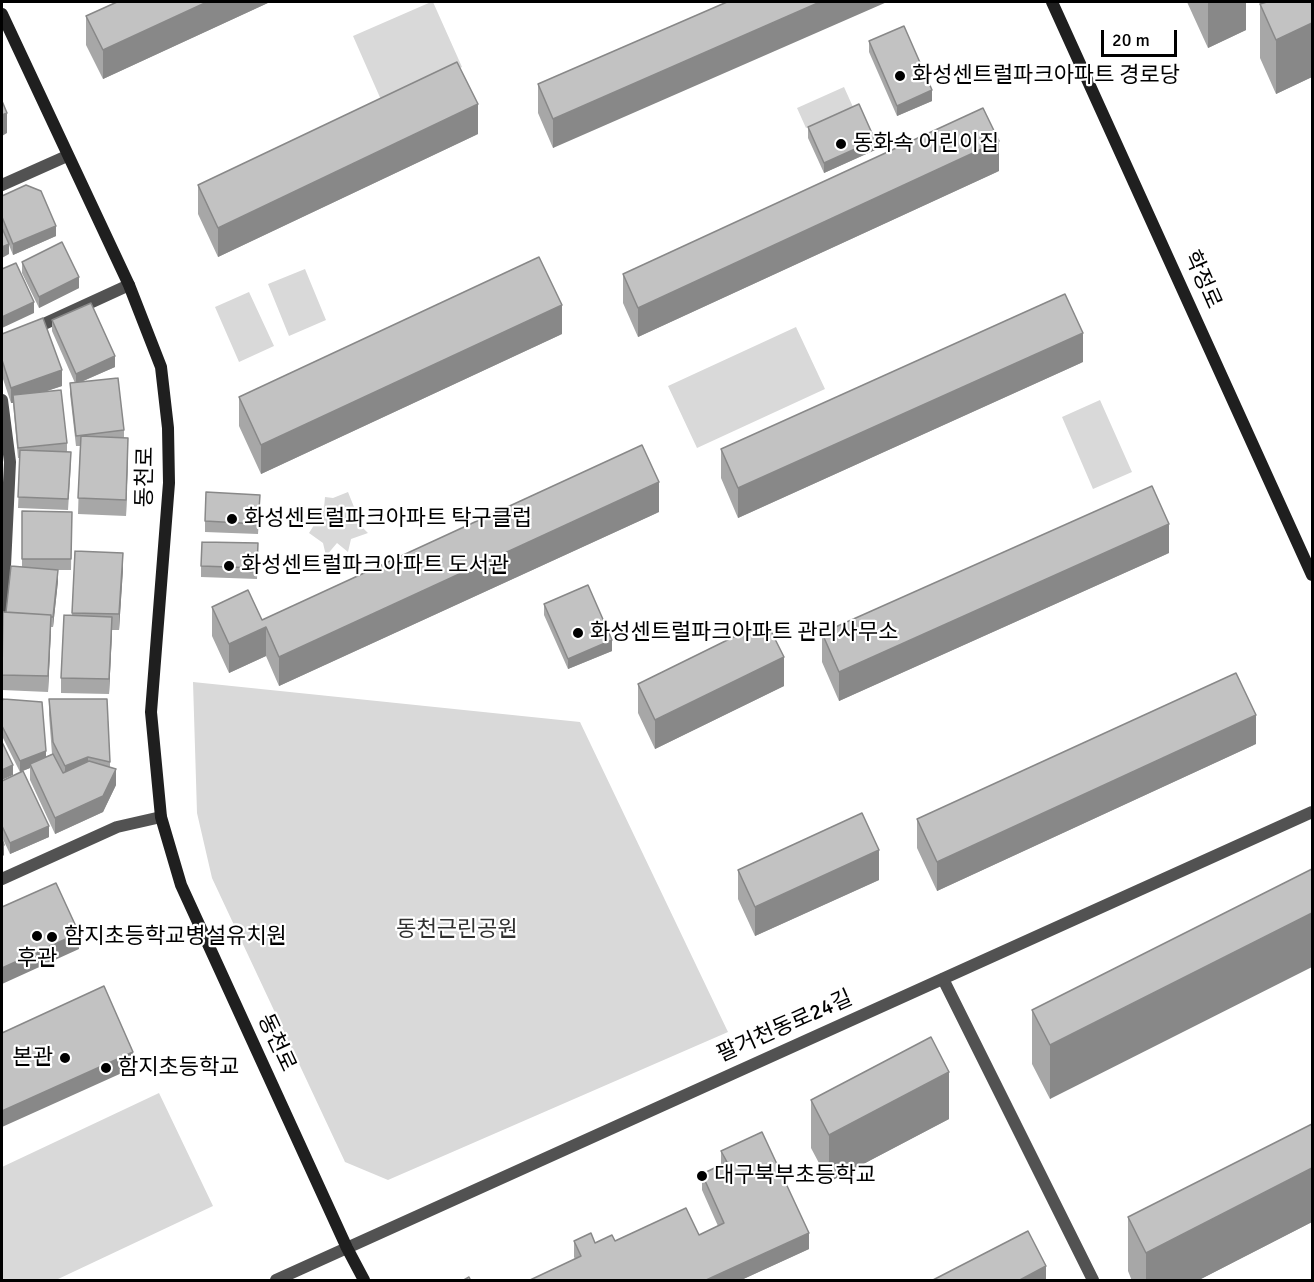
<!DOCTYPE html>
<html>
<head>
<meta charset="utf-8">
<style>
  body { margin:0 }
  #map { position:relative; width:1314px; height:1282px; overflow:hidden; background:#fff; font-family:Signika,sans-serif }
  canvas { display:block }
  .frame { position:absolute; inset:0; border:3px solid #000; pointer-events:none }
  .scale { position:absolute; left:1101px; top:30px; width:76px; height:27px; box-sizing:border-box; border:3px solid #000; border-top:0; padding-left:8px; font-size:18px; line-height:21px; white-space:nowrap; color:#000; -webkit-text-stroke:4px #fff; paint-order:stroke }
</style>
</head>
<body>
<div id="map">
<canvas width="1314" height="1282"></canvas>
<div class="frame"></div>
<div class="scale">20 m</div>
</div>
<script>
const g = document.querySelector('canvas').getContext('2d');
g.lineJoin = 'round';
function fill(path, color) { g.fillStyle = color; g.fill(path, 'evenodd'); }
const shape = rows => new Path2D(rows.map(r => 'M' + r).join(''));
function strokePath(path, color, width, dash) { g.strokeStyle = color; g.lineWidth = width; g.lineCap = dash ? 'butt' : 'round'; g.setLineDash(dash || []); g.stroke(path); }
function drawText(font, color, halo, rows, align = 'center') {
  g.font = font + ' Signika,"Noto Sans KR",sans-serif'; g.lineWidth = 4.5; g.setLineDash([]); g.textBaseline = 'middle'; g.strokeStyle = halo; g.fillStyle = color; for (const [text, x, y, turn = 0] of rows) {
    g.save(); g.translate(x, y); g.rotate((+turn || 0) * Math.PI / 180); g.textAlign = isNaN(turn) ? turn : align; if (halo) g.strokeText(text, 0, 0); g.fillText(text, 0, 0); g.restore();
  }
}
const green = shape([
  [431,2,433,2,462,67,382,102,353,36],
  [844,87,853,107,806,128,797,108],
  [305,269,326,320,289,336,268,284],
  [249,292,274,346,239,362,215,307],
  [796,327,825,389,697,448,668,386],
  [1100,400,1132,472,1093,489,1062,417],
  [348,492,354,507,361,510,357,522,368,533,351,539,348,552,337,543,326,556,323,543,309,533,316,522,312,515,324,508,325,497,333,498],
  [193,682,580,722,728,1032,388,1180,345,1162,212,878,197,813],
  [159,1093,213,1206,56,1280,2,1280,2,1167]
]);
const lane = shape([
  [943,979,1093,1280]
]);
const street = shape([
  [2,185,67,156],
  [33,329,129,285],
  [2,400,10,462,2,628],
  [2,879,117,827,161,817],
  [276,1280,1312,812]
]);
const secondary = shape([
  [1052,2,1312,575],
  [2,14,129,285,161,367,168,428,169,483,151,712,161,817,181,885,347,1248,364,1280]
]);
const wall = shape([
  [117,2,270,2,103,79,86,45,86,16],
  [727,2,553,148,538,113,538,84],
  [1187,2,1246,2,1246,30,1208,48],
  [1312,2,1312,77,1276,94,1260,58,1260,4],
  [869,41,932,101,897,116,869,52],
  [808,127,875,150,824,173,808,138],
  [478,134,218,257,198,214,198,185],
  [999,171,638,337,623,303,623,274],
  [2,196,56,236,13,255,9,245,9,254,5,236,2,227],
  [22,262,79,288,39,308,22,273],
  [52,320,115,367,81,382,124,430,124,438,128,454,126,516,78,514,80,446,76,446,70,394,70,383,75,383,52,331],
  [2,334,62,386,44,392,67,443,67,452,71,463,68,510,18,508,20,458,18,458,13,403,11,403,2,376],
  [562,334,261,474,239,426,239,397],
  [1083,362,738,518,721,478,721,449],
  [260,505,258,534,205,532,205,521],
  [22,511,72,512,71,570,55,570,58,581,53,627,51,627,48,692,2,690,2,658,6,613,22,567],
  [659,512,279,686,266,656,229,673,212,636,212,607,262,620],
  [75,551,123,569,119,630,112,630,109,694,61,693,61,678,72,615],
  [1169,553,839,701,822,662,822,633],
  [258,554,257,579,201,577,201,566],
  [544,604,612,651,568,669,544,615],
  [638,684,784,686,655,749,638,713],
  [49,699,110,762,110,768,116,785,103,812,55,834,30,780,30,768,20,772,2,736,2,700,46,757,52,754,49,715],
  [1256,744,937,891,917,848,917,819],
  [2,781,49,837,10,854,2,837],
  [1312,869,1050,1099,1032,1064,1032,1010],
  [738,870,879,880,755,936,738,899],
  [811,1100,949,1119,829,1182,811,1148],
  [721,1151,809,1249,739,1281,528,1281,575,1259,574,1257,574,1241,595,1243,699,1235,718,1226,702,1190,702,1174,721,1165],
  [1128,1217,1312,1222,1197,1281,1132,1281,1128,1271]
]);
const shadedWall = shape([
  [207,2,270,2,103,79,103,50],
  [820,2,887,2,553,148,553,119],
  [1208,2,1246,2,1246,30,1208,48],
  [1312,23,1312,77,1276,94,1276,40],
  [932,90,932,101,897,116,897,106],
  [478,104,478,134,218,257,218,228],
  [7,113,7,133,2,136,2,115],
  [875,140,875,150,824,173,824,163],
  [999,141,999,171,638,337,638,308],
  [56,226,56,236,13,255,13,244],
  [9,244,9,254,2,258,2,247],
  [79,277,79,288,39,308,39,297],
  [34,302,34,313,2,328,2,317],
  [562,305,562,334,261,474,261,445],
  [1083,333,1083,362,738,518,738,488],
  [115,356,115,367,76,384,76,374],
  [62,370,62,386,13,402,13,395,13,403,11,403,11,388],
  [128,438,128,454,126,516,126,500],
  [659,482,659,512,279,686,279,657],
  [1169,524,1169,553,839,701,839,672],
  [123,553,123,569,119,630,119,614],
  [58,570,58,581,53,627,53,617],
  [51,615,51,630,48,692,48,676],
  [112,617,112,633,109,694,109,679],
  [266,627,266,656,229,673,229,644],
  [612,640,612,651,568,669,568,659],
  [784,657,784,686,655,749,655,720],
  [1256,715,1256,744,937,891,937,862],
  [46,751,46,762,30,764,30,768,20,772,20,761],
  [88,757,88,773,65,782,65,766],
  [13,765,13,775,2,780,2,770],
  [116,769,116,785,103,812,55,834,55,818],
  [49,826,49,837,10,854,10,843],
  [4,845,4,855,2,857,2,846],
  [879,850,879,880,755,936,755,907],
  [1312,913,1312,967,1050,1099,1050,1045],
  [79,933,79,949,2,984,2,968],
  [133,1052,133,1068,2,1127,2,1111],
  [949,1072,949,1119,829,1182,829,1135],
  [1312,1168,1312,1222,1197,1281,1146,1281,1146,1253],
  [809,1233,809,1249,739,1281,704,1281],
  [1046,1266,1046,1281,1018,1281]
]);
const building = shape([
  [117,2,207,2,103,50,86,16,117,2],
  [727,2,820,2,553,119,538,84,727,2],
  [1267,2,1312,2,1312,23,1276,40,1260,4,1267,2],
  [904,26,932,90,897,106,869,41,904,26],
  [457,62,478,104,218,228,198,185,457,62],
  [2,101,7,113,2,115,2,101],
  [859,104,875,140,824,163,808,127,859,104],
  [983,108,999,141,638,308,623,274,983,108],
  [26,185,41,191,56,226,13,244,2,217,2,196,26,185],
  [2,228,9,244,2,247,2,228],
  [62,242,79,277,39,297,22,262,62,242],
  [539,257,562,305,261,445,239,397,539,257],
  [16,263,34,302,2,317,2,269,16,263],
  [1065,294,1083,333,738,488,721,449,1065,294],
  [91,303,115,356,76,374,52,320,91,303],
  [43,318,62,370,11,388,2,360,2,334,43,318],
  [118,378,124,430,76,436,70,383,118,378],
  [61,390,67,443,18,448,13,395,61,390],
  [81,436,128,438,126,500,78,498,81,436],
  [642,445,659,482,279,657,266,627,229,644,212,607,248,590,262,620,642,445],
  [20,450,71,452,68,499,18,497,20,450],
  [1152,486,1169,524,839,672,822,633,1152,486],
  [206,492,260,495,258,524,205,521,206,492],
  [22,511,72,512,71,559,22,559,22,511],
  [202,542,258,543,257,568,201,566,202,542],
  [75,551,123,553,119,614,72,613,75,551],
  [11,566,58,570,53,617,51,617,51,615,6,612,11,566],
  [588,585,612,640,568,659,544,604,588,585],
  [3,612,51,615,48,676,2,675,3,612],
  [64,615,112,617,109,679,61,678,64,615],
  [766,621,784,657,655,720,638,684,766,621],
  [1236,673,1256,715,937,862,917,819,1236,673],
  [4,699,42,702,46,751,20,761,2,726,2,700,4,699],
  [49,699,107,699,110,762,88,757,65,766,53,742,49,699],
  [2,742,13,765,2,770,2,742],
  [53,754,63,773,89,761,116,769,103,796,55,818,30,764,53,754],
  [23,771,49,826,10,843,2,826,2,781,23,771],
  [862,813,879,850,755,907,738,870,862,813],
  [2,838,4,845,2,846,2,838],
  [1312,869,1312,913,1050,1045,1032,1010,1312,869],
  [56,883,79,933,2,968,2,907,56,883],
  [104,986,133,1052,2,1111,2,1033,104,986],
  [931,1037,949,1072,829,1135,811,1100,931,1037],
  [1312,1124,1312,1168,1146,1253,1128,1217,1312,1124],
  [762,1132,809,1233,704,1281,528,1281,581,1256,574,1241,591,1233,595,1243,612,1235,615,1241,686,1208,699,1235,724,1223,702,1174,727,1162,721,1151,762,1132],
  [1028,1231,1046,1266,1018,1281,931,1281,1028,1231],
  [469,1277,471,1281,462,1281,469,1277]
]);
const markers = [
  [900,76,6,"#000"],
  [841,144,6,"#000"],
  [232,519,6,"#000"],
  [229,566,6,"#000"],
  [578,633,6,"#000"],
  [37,936,6,"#000"],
  [52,937,6,"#000"],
  [65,1058,6,"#000"],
  [106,1068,6,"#000"],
  [702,1176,6,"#000"]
];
const poiNames = [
  ["화성센트럴파크아파트 경로당",912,76],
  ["동화속 어린이집",853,144],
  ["화성센트럴파크아파트 탁구클럽",244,519],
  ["화성센트럴파크아파트 도서관",241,566],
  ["화성센트럴파크아파트 관리사무소",590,633],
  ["함지초등학교병설유치원",64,937],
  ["후관",37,959,"center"],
  ["본관",53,1058,"right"],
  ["함지초등학교",118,1068],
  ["대구북부초등학교",714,1176]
];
const streetNames = [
  ["학정로",1202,280,66],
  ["동천로",146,477,-89],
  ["팔거천동로24길",785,1027,-24],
  ["동천로",276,1043,65]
];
const parkNames = [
  ["동천근린공원",457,930]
];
fill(green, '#d9d9d9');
strokePath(lane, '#525252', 12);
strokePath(street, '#525252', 12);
strokePath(secondary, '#1f1f1f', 12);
fill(wall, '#a7a7a7');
fill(shadedWall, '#888');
fill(building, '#c2c2c2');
strokePath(building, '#888', 1.5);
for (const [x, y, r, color] of markers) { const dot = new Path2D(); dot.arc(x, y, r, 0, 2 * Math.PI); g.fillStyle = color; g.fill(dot); strokePath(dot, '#fff', 2); }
drawText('22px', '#000', '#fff', poiNames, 'left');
drawText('22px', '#000', '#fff', streetNames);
drawText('22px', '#303030', '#fff', parkNames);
</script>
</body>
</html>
